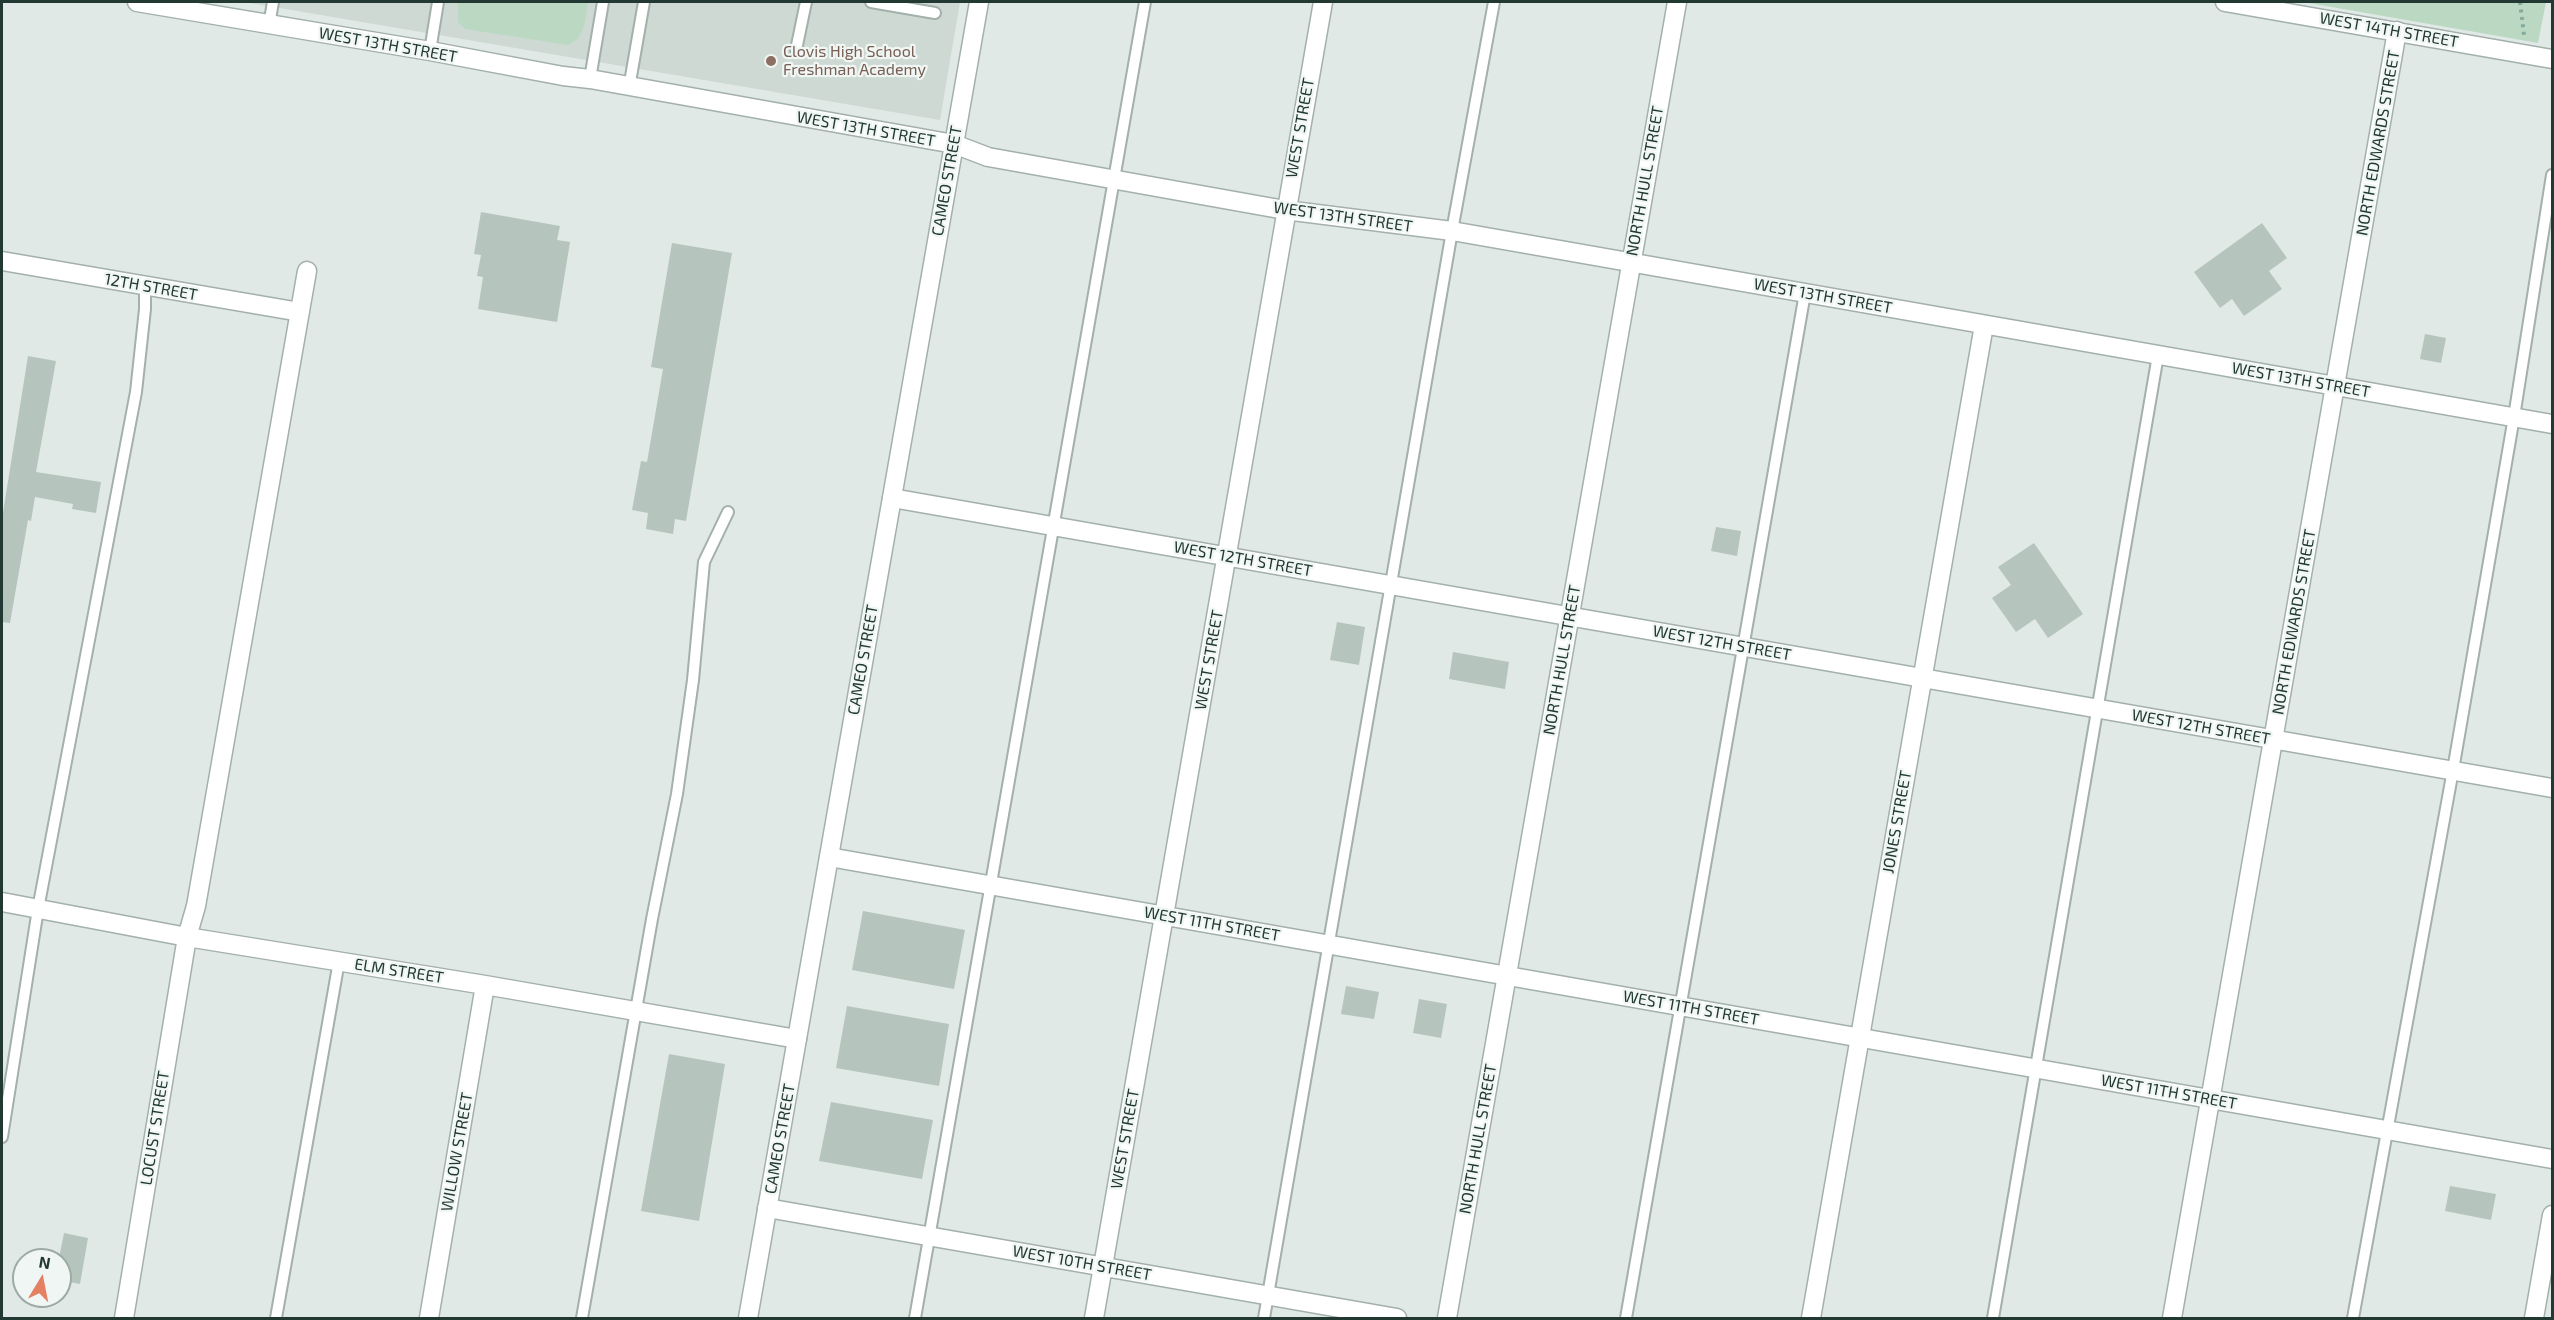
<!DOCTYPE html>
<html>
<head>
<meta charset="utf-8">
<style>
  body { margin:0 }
  #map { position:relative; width:2554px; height:1320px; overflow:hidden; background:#e0e9e5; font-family:"Exo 2",sans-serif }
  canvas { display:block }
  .frame { position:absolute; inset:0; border:3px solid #223832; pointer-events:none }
  .north { position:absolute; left:12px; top:1248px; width:60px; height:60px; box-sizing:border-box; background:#f0f6f3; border:2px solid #9eaaa6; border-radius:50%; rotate:10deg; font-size:16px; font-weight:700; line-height:24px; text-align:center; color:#223832 }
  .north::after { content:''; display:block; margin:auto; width:21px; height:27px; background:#e48163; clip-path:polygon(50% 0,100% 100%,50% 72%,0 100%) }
</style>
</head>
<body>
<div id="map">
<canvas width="2554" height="1320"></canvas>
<div class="frame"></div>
<div class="north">N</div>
</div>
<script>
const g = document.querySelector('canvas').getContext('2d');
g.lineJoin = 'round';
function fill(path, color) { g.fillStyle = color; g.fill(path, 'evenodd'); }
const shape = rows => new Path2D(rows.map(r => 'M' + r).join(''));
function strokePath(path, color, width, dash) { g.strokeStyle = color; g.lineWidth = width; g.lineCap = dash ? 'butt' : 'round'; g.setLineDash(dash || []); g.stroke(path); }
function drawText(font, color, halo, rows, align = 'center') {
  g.font = font + ' "Exo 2",sans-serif'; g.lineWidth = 4.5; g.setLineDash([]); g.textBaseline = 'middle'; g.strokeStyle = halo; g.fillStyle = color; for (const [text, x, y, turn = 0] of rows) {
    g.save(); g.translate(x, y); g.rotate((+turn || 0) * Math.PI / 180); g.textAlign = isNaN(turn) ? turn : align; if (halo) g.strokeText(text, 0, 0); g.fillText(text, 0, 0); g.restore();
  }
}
const built = shape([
  [244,2,960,2,940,120]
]);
const green = shape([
  [458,2,588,2,584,27,578,39,568,45,465,29,458,22],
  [2303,2,2546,2,2538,43]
]);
const building = shape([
  [481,212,560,226,557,240,570,242,557,322,478,309,483,277,477,276,481,255,474,254],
  [2262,223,2287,258,2269,271,2282,289,2244,316,2232,299,2220,308,2194,272],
  [672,243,732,253,686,521,675,519,673,534,646,529,648,513,632,510,641,461,647,462,663,369,651,367],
  [2425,334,2446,338,2441,363,2420,359],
  [28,356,56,361,36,472,101,482,96,513,72,509,73,504,35,497,31,521,28,520,10,623,2,622,2,519],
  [1716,527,1741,531,1737,556,1711,551],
  [2034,543,2083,614,2048,638,2035,619,2016,632,1992,598,2011,585,1998,567],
  [1337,622,1365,627,1359,665,1330,660],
  [1453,652,1509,662,1505,689,1449,679],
  [863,911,965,930,954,989,852,970],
  [1346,986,1379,992,1374,1019,1341,1014],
  [1419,999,1447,1004,1441,1038,1413,1033],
  [847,1006,949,1024,939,1086,836,1068],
  [669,1054,725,1064,699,1221,641,1211],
  [831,1102,933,1120,922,1179,819,1161],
  [2450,1186,2496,1194,2491,1220,2445,1211],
  [64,1233,88,1238,80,1284,60,1280,60,1253]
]);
const path = shape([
  [2520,2,2524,35]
]);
const service = shape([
  [871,2,935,13],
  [269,25,273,2],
  [796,50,806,2],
  [430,51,438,2],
  [590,79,603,2],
  [629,88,644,2],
  [2,1137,38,909,136,392,145,309,145,286],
  [276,1318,339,961],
  [582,1318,652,919,677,794,693,680,704,562,728,512],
  [915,1318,1145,2],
  [1264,1318,1452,231,1494,2],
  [1626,1318,1805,293],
  [1993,1318,2158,355],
  [2353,1318,2453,770,2514,417,2552,175]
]);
const minor = shape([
  [137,2,430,51,563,76,590,79,954,144,988,157,1285,210,1452,231,2552,424],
  [2,261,300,312],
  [892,498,2552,788],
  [829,857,2552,1159],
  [2,902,187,937,485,985,797,1039],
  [767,1208,1397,1318],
  [124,1318,187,937,196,906,307,271],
  [429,1318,485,985],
  [1094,1318,1323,2],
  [1811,1318,1984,325],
  [2172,1318,2397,31],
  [2534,1318,2552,1215]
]);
const tertiary = shape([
  [2225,2,2552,59],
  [748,1318,979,2],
  [1447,1318,1677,2]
]);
const markers = [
  [771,61,6,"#8d6e63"]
];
const streetNames = [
  ["WEST 14TH STREET",2389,30,10],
  ["WEST 13TH STREET",388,45,10],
  ["WEST STREET",1300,128,-80],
  ["WEST 13TH STREET",866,129,10],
  ["NORTH EDWARDS STREET",2378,143,-80],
  ["CAMEO STREET",947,181,-80],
  ["NORTH HULL STREET",1645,181,-80],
  ["WEST 13TH STREET",1343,217,8],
  ["12TH STREET",151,287,10],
  ["WEST 13TH STREET",1823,296,10],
  ["WEST 13TH STREET",2301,380,10],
  ["WEST 12TH STREET",1243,559,10],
  ["NORTH EDWARDS STREET",2294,622,-80],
  ["WEST 12TH STREET",1722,643,10],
  ["CAMEO STREET",863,660,-80],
  ["WEST STREET",1209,660,-80],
  ["NORTH HULL STREET",1562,660,-80],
  ["WEST 12TH STREET",2201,727,10],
  ["JONES STREET",1897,822,-80],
  ["WEST 11TH STREET",1212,924,10],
  ["ELM STREET",399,971,9],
  ["WEST 11TH STREET",1691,1008,10],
  ["WEST 11TH STREET",2169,1092,10],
  ["LOCUST STREET",155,1128,-81],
  ["CAMEO STREET",780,1139,-80],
  ["WEST STREET",1125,1139,-80],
  ["NORTH HULL STREET",1478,1139,-80],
  ["WILLOW STREET",457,1152,-80],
  ["WEST 10TH STREET",1082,1263,10]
];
const educationNames = [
  ["Clovis High School",783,52],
  ["Freshman Academy",783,70]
];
fill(built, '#ced9d4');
fill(green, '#bbd9c2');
fill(building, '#b6c4be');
strokePath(service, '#a3b0ac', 14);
strokePath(minor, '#a3b0ac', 21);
strokePath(tertiary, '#a3b0ac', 21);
strokePath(path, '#83aa9d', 4, [3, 4.5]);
strokePath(service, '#fff', 10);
strokePath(minor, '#fff', 18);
strokePath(tertiary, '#fff', 18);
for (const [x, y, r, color] of markers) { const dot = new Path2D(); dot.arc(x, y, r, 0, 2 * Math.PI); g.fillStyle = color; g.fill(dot); strokePath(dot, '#f0f6f3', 2); }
drawText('16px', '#223832', '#f0f6f3', streetNames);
drawText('16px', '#785e54', '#f0f6f3', educationNames, 'left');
</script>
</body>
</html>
